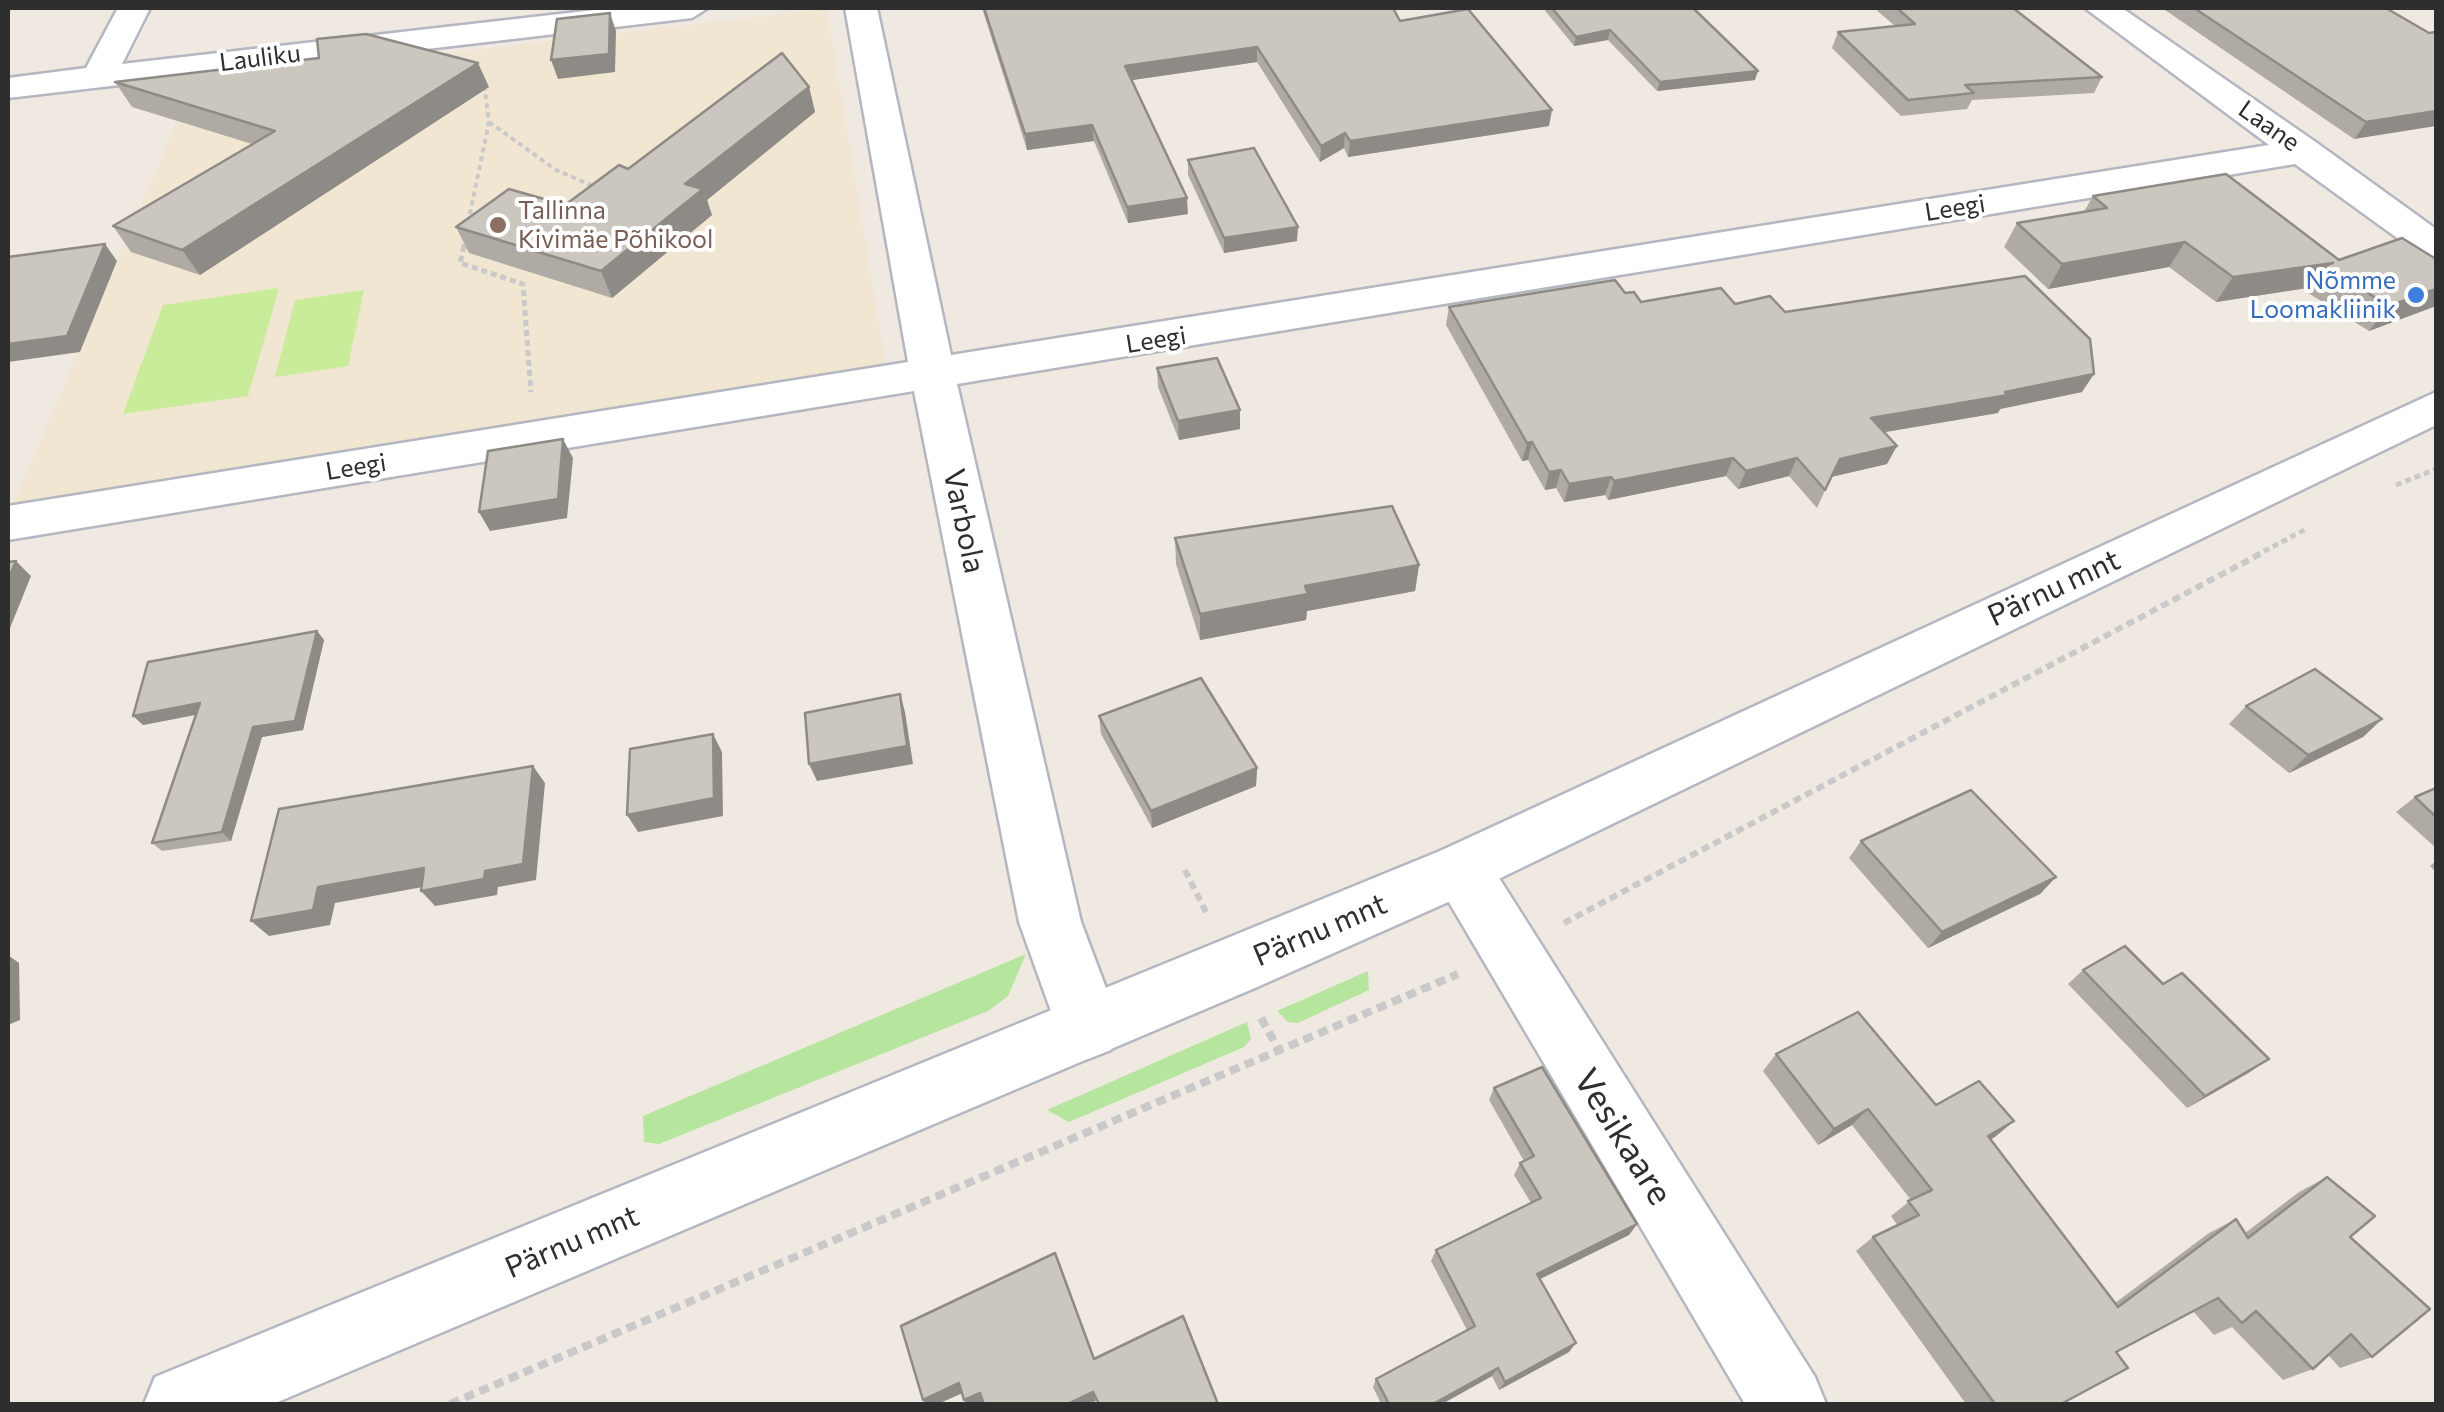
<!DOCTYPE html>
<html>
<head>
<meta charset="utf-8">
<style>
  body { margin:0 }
  #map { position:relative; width:2444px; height:1412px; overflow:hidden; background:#efe9e1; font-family:Commissioner,sans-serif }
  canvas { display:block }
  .frame { position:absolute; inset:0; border:10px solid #2e2e2e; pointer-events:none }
</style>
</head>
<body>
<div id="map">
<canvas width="2444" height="1412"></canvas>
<div class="frame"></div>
</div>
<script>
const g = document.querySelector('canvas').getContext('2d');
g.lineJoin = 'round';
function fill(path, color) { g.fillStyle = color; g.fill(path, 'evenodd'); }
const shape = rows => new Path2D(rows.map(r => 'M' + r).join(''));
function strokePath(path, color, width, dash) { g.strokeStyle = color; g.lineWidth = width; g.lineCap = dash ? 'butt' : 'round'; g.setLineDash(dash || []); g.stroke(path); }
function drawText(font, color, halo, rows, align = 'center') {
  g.font = font + ' Commissioner,sans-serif'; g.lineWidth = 8; g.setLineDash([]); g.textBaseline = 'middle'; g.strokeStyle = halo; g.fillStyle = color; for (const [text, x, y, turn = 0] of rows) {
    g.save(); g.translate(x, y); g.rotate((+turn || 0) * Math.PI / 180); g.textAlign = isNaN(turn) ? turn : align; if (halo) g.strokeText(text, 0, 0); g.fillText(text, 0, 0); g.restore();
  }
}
const education = shape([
  [827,9,886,367,13,505,194,82]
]);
const green = shape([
  [1026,954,1008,996,988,1011,659,1144,644,1142,643,1116],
  [1368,971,1369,990,1298,1023,1288,1022,1277,1011],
  [1247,1022,1251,1039,1244,1047,1069,1122,1047,1110]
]);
const pitch = shape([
  [279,288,248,396,123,414,163,305],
  [364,290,348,366,275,377,295,300]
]);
const pathFar3 = shape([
  [489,122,556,170,598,188],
  [468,223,489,122,484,83],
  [463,249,466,235]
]);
const pathFar2 = shape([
  [464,246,460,263,523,284,531,392],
  [2396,485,2436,469],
  [2255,556,2308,528]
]);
const pathFar1 = shape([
  [1185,870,1207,914],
  [1564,923,2260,554]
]);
const path = shape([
  [1261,1018,1279,1050],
  [450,1404,1458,974]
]);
const street = shape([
  [118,8,150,8,122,64,612,8,708,8,692,18,8,98,8,78,86,68,118,8],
  [845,8,877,8,951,355,2269,145,2085,8,2122,8,2317,143,2436,229,2436,259,2422,256,2295,164,957,384,1081,922,1121,1028,1111,1050,1088,1059,1065,1050,1019,922,914,391,8,540,8,506,908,362,845,8],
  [1461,843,1482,851,1815,1377,1826,1404,1745,1404,1440,887,1431,869,1440,851,1461,843]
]);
const secondary = shape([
  [2436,392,2436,425,1482,887,1255,988,273,1404,144,1404,155,1377,1440,851,2436,392]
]);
const wall = shape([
  [982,8,1393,8,1400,21,1549,126,1348,157,1344,148,1320,162,1257,62,1132,80,1188,214,1128,223,1094,141,1027,150],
  [1543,8,1693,8,1755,80,1657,91,1608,40,1574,46],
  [1874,8,2013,8,2102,77,2094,93,1972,100,1967,109,1901,116,1832,48,1838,32,1895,26],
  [2166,8,2386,8,2429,33,2354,139,2165,10],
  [115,82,489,87,200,275,131,252,113,226,252,144,132,107],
  [809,87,815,112,707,200,712,215,612,298,469,253,456,227,565,205,628,169],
  [1188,160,1297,241,1224,253,1188,175],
  [2093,196,2339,260,2436,259,2436,306,2369,331,2305,291,2307,288,2216,302,2169,267,2048,289,2004,247,2017,223,2084,212],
  [1625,293,1641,302,1735,304,1785,312,2082,392,2000,409,1998,413,1884,432,1887,464,1831,477,1817,508,1789,476,1738,489,1726,476,1608,500,1605,495,1564,502,1556,488,1545,490,1528,460,1522,461,1446,325,1449,307],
  [1157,368,1240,410,1240,429,1179,440,1158,387],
  [1175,538,1419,565,1415,591,1307,611,1306,620,1200,640,1176,564],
  [317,631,324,640,303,730,262,737,231,841,162,851,152,843,196,715,143,725],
  [2246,706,2382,719,2363,737,2289,773,2229,724],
  [1099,716,1257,768,1256,786,1152,828,1101,734],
  [2436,788,2436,848,2396,812,2415,797],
  [1861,841,2056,877,2040,894,1928,948,1849,858],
  [2436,861,2436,872,2430,866],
  [2083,970,2250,1072,2187,1108,2068,984],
  [1776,1054,1936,1105,2014,1121,1990,1139,2115,1303,2209,1233,2236,1219,2245,1233,2299,1192,2327,1177,2350,1237,2372,1357,2340,1368,2328,1355,2313,1369,2283,1380,2232,1327,2214,1335,2193,1311,2116,1352,2061,1404,1966,1404,1856,1251,1873,1237,1898,1226,1891,1216,1911,1200,1852,1125,1818,1145,1763,1071],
  [1494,1088,1637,1224,1629,1235,1540,1279,1569,1352,1499,1390,1492,1376,1442,1404,1381,1404,1373,1387,1376,1379,1467,1330,1431,1261,1436,1250,1531,1203,1514,1175,1520,1163,1524,1161,1489,1100]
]);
const shadedWall = shape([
  [610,13,616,31,615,72,558,79,551,60],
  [1610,30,1608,40,1574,46,1576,37],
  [1257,47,1257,62,1126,81,1125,66],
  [478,63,489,87,200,275,182,250],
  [1758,71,1755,80,1657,91,1660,82],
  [809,87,815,112,707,200,712,215,612,298,601,271,685,184],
  [1552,110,1549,126,1348,157,1350,141],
  [2436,111,2436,126,2354,139,2366,122],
  [1092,125,1094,141,1027,150,1025,134],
  [1345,133,1344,148,1320,162,1321,146],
  [1187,198,1188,214,1128,223,1127,207],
  [1298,227,1297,241,1224,253,1224,238],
  [2185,242,2169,267,2048,289,2062,264],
  [105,244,117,261,80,352,8,362,8,344],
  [2333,263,2324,266,2307,288,2216,302,2233,277],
  [2436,289,2436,306,2369,331,2389,306],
  [2094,374,2082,392,2000,409,1998,413,1862,436,1871,418],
  [1240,410,1240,429,1179,440,1178,421],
  [563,439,573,458,567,518,490,531,479,512],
  [1532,442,1528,460,1522,461,1527,443],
  [1897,446,1887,464,1831,477,1840,459],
  [1733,458,1726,476,1608,500,1614,481],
  [1797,458,1789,476,1738,489,1746,471],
  [1561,470,1556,488,1545,490,1549,472],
  [1611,477,1605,495,1564,502,1569,484],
  [16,561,31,576,8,633,8,580],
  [1419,565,1415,591,1307,611,1306,620,1200,640,1200,614,1305,586],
  [317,631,324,640,303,730,262,737,231,841,222,832,253,727],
  [900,694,905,712,913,764,817,781,809,764],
  [200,703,209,712,143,725,133,716],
  [2382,719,2363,737,2289,773,2308,755],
  [713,734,722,752,723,816,638,832,627,815],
  [533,766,545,783,536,880,498,887,497,895,435,906,421,891],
  [1257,768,1256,786,1152,828,1151,811],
  [424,868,439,884,335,903,330,925,269,936,251,921,318,887],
  [2056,877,2040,894,1928,948,1942,932],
  [8,955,19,963,20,1020,8,1025],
  [2269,1059,2250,1072,2187,1108,2205,1096],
  [1868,1109,1852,1125,1818,1145,1834,1129],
  [2014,1121,1995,1137,1969,1152,1988,1136],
  [1637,1224,1629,1235,1530,1284,1537,1274],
  [1576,1343,1569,1352,1499,1390,1505,1382],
  [1498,1368,1492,1376,1442,1404,1433,1404],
  [959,1383,965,1392,938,1404,926,1404,923,1400],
  [1093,1392,1096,1401,1089,1404,1068,1404],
  [980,1393,986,1401,979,1404,967,1404,964,1400]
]);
const building = shape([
  [984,8,1393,8,1400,21,1468,9,1552,110,1350,141,1345,133,1321,146,1257,47,1125,66,1187,198,1127,207,1092,125,1025,134,984,8],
  [1552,8,1693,8,1758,71,1660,82,1610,30,1576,37,1552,8],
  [1897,8,2013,8,2102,77,1965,85,1974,93,1908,100,1838,32,1915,24,1897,8],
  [2194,8,2386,8,2429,33,2436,32,2436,111,2366,122,2194,8],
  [610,13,609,54,551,60,557,19,610,13],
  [366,34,478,63,182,250,113,226,275,131,115,82,319,58,317,39,366,34],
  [782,53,809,87,685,184,703,189,601,271,456,227,509,189,565,205,619,165,628,169,782,53],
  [1254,148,1298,227,1224,238,1188,160,1254,148],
  [2226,174,2339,260,2402,238,2436,259,2436,289,2389,306,2324,266,2333,263,2233,277,2185,242,2062,264,2017,223,2107,208,2093,196,2226,174],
  [105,244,67,336,8,344,8,257,105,244],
  [2025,276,2090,339,2094,374,2005,392,2008,395,1871,418,1897,446,1840,459,1825,490,1797,458,1746,471,1733,458,1614,481,1611,477,1569,484,1561,470,1549,472,1532,442,1527,443,1449,307,1615,280,1625,293,1634,292,1641,302,1721,288,1735,304,1770,296,1785,312,2025,276],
  [1217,358,1240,410,1178,421,1157,368,1217,358],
  [563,439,558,499,479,512,488,451,563,439],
  [1392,506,1419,565,1305,586,1308,594,1200,614,1175,538,1392,506],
  [16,561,8,580,8,562,16,561],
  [317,631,295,721,253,727,222,832,152,843,200,703,133,716,148,662,317,631],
  [2315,669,2382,719,2308,755,2246,706,2315,669],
  [1201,678,1257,768,1151,811,1099,716,1201,678],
  [900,694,907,746,809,764,805,713,900,694],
  [713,734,714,798,627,815,630,749,713,734],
  [533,766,523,864,485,871,484,879,421,891,424,868,318,887,313,910,251,921,279,809,533,766],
  [2436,788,2436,817,2415,797,2436,788],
  [1971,790,2056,877,1942,932,1861,841,1971,790],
  [2125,946,2163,984,2182,973,2269,1059,2205,1096,2083,970,2125,946],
  [1858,1012,1936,1105,1979,1081,2014,1121,1988,1136,2118,1307,2236,1219,2248,1238,2327,1177,2375,1216,2350,1237,2430,1309,2372,1357,2351,1334,2313,1369,2256,1311,2242,1323,2218,1298,2116,1352,2128,1368,2061,1404,1995,1404,1873,1237,1919,1215,1908,1201,1932,1190,1868,1109,1834,1129,1776,1054,1858,1012],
  [1542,1067,1637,1224,1537,1274,1576,1343,1505,1382,1498,1368,1433,1404,1389,1404,1376,1379,1475,1326,1436,1250,1541,1198,1520,1163,1534,1156,1494,1088,1542,1067],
  [1055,1253,1094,1359,1183,1316,1218,1404,1099,1404,1093,1392,1068,1404,984,1404,980,1393,964,1400,959,1383,923,1400,901,1326,1055,1253]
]);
const markers = [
  [498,225,10,"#8d6e63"],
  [2416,295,10,"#3f7fe0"]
];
const farStreetnames = [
  ["Lauliku",260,58,-7],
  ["Laane",2269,126,35],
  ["Leegi",1955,208,-9],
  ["Leegi",1156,340,-9],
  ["Leegi",356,467,-9]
];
const farEducationnames = [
  ["Tallinna",518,211],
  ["Kivimäe Põhikool",518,240]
];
const farShopnames = [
  ["Nõmme",2396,281],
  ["Loomakliinik",2396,310]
];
const streetNames = [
  ["Varbola",964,521,78],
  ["Pärnu mnt",2054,588,-25],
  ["Pärnu mnt",1320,930,-23],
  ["Pärnu mnt",572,1242,-23]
];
const nearStreetnames = [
  ["Vesikaare",1623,1137,58]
];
fill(education, '#f0e6d1');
fill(green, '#b6e59e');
fill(pitch, '#c9ec9a');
strokePath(street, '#b4b7c1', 5);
strokePath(secondary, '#b4b7c1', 5);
strokePath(pathFar3, '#c9c9c9', 4, [5, 4]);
strokePath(pathFar2, '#c9c9c9', 5, [6, 4]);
strokePath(pathFar1, '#c9c9c9', 6, [8, 5]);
strokePath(path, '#c9c9c9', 8, [10, 6]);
fill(street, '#fff');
fill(secondary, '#fff');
fill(wall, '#afaba4');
fill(shadedWall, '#8e8b86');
fill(building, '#cbc7bf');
strokePath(building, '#8e8b86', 2.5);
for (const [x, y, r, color] of markers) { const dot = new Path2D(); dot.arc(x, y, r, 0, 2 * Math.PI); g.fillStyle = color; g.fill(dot); strokePath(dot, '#fff', 4); }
drawText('25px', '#2e2e2e', '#fff', farStreetnames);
drawText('25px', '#785e54', '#fff', farEducationnames, 'left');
drawText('25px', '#366cbe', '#fff', farShopnames, 'right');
drawText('30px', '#2e2e2e', '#fff', streetNames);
drawText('35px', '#2e2e2e', '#fff', nearStreetnames);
</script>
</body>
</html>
